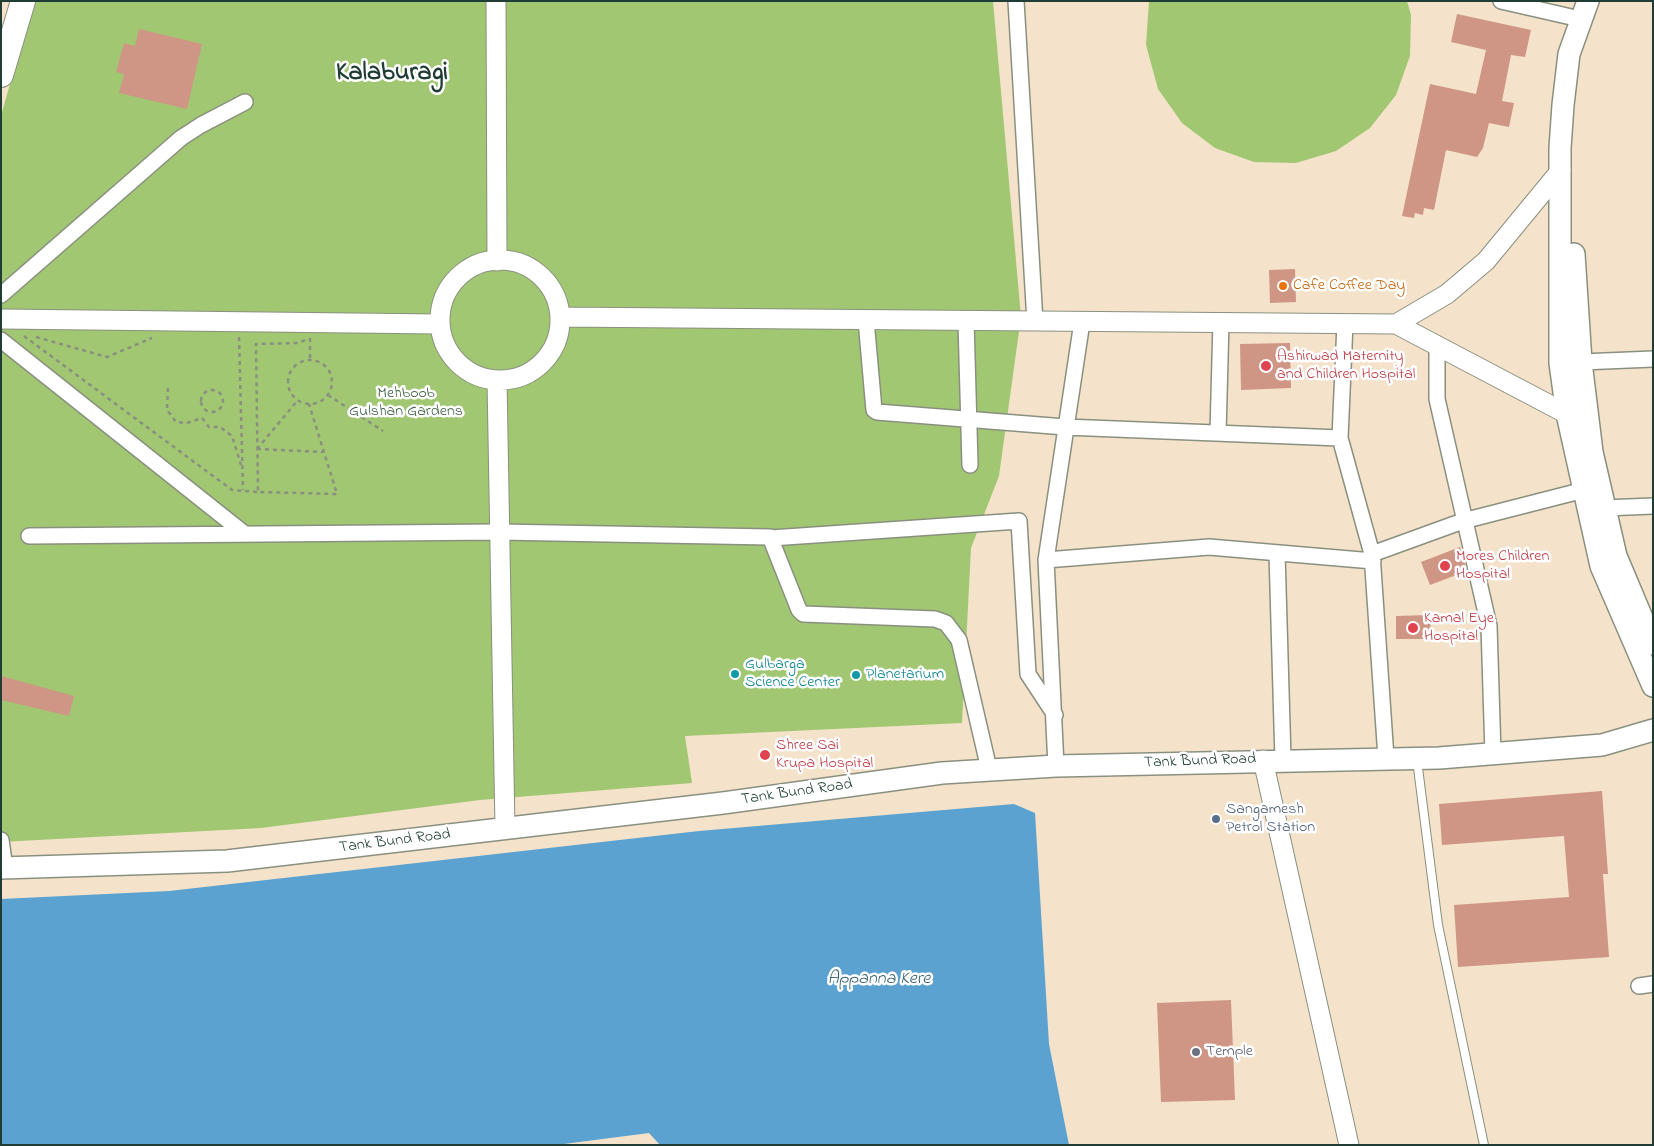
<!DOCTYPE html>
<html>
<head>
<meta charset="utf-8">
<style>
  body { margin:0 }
  #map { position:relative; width:1654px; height:1146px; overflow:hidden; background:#f4e3ca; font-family:"Indie Flower",sans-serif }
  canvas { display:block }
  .frame { position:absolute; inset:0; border:2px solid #1f3d34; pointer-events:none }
</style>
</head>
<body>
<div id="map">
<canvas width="1654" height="1146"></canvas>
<div class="frame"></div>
</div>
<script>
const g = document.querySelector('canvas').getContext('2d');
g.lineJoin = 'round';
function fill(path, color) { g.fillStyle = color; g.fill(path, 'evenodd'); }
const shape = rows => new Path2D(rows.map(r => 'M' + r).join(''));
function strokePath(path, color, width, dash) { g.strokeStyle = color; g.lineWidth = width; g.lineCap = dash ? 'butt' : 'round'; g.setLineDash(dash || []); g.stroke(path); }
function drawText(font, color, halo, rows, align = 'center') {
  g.font = font + ' "Indie Flower",sans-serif'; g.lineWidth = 5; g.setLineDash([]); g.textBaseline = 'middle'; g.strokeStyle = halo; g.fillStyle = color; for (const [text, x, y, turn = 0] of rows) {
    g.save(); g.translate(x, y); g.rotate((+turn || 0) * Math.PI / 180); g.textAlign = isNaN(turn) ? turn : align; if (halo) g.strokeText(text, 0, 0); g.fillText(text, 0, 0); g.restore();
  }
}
const green = shape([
  [33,1,993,1,1021,317,999,476,971,548,962,723,685,736,692,783,480,800,261,828,1,842,1,116],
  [1149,1,1407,1,1411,15,1410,56,1396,95,1370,128,1336,151,1296,163,1254,162,1215,148,1182,123,1158,89,1146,45]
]);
const water = shape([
  [1014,804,1035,813,1049,1044,1069,1145,660,1145,649,1133,556,1145,1,1145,1,899,169,891,699,831]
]);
const building = shape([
  [1457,14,1531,30,1525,57,1511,55,1502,101,1514,103,1509,127,1489,123,1483,148,1477,157,1446,150,1434,210,1424,208,1423,215,1415,213,1414,218,1402,216,1430,84,1476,94,1486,50,1451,42],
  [139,29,202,44,187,109,119,93,124,74,116,72,124,43,135,46],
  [1295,269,1296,302,1270,303,1269,270],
  [1290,343,1291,388,1241,390,1240,344],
  [1460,547,1467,571,1430,585,1421,562],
  [1430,615,1431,639,1396,639,1396,616],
  [1,676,74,696,69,716,1,700],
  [1602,791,1608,874,1603,874,1609,957,1458,967,1454,905,1569,897,1564,836,1442,845,1439,804],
  [1231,1000,1235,1100,1161,1102,1157,1003]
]);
const path = shape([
  [24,336,232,490,258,492],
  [36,337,107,357,152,338],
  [239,337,243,490],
  [310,338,310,359],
  [305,340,299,343,256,344,258,492,337,494,309,404],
  '288 382a22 22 0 1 1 44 0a22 22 0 1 1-44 0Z',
  [168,388,167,410,176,422,187,423,202,418,209,427,220,427,232,436,241,465],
  '201 401a11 11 0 1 1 22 0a11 11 0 1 1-22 0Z',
  [328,395,383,431],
  [257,449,323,452],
  [257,449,298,400]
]);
const service = shape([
  [1417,760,1438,925,1484,1145]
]);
const minor = shape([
  [1016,1,1035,322],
  [1501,1,1580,19],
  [1,295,181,138,201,125,245,102],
  [866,320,874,410,877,412,1065,427,1340,438,1372,554,1386,758],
  [966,321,970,465],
  [1,340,245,534],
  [1437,347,1437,399,1489,626,1493,754],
  [1581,362,1653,359],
  [1218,433,1221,322],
  [1340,438,1345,323],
  [1604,508,1653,506],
  [29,536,499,532,770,537,799,610,803,614,935,619,946,623,959,640,989,769],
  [771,538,1019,521,1028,674,1055,715],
  [1277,553,1283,760],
  [1372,554,1463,521,1584,490],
  [1046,560,1209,547,1373,561],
  [1056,766,1046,560,1082,322],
  [1,840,5,868],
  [1639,986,1653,984]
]);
const tertiary = shape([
  [496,1,497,261],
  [1561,170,1486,261,1447,294,1396,324,1567,414],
  '440 320a60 60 0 1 1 120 0a60 60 0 1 1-120 0Z',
  [561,317,1396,324],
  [1,319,440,324],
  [497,380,505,829],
  [1263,760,1349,1145]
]);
const secondary = shape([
  [1588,1,1569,54,1563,105,1560,148,1560,363,1567,414,1601,566,1653,686],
  [1574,254,1581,362,1592,452,1616,556,1653,644],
  [1,868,227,861,723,803,942,773,1056,766,1439,758,1602,745,1653,730]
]);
const primary = shape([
  [1,75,23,1]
]);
const markers = [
  [1283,286,5,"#e8710a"],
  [1266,366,6,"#e0444e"],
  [1445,566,6,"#e0444e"],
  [1413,628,6,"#e0444e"],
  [735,674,5,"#0f9aa8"],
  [856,675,5,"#0f9aa8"],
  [765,755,6,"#e0444e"],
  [1216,819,5,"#5c6f8a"],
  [1196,1052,5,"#6b7280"]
];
const foodNames = [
  ["Cafe Coffee Day",1293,286]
];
const healthNames = [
  ["Ashirwad Maternity",1277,357],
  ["and Children Hospital",1277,375],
  ["Mores Children",1456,557],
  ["Hospital",1456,575],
  ["Kamal Eye",1424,619],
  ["Hospital",1424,637],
  ["Shree Sai",776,746],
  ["Krupa Hospital",776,764]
];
const parkNames = [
  ["Mehboob",406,394],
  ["Gulshan Gardens",406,412]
];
const cultureNames = [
  ["Gulbarga",745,665],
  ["Science Center",745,683],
  ["Planetarium",866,675]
];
const streetNames = [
  ["Tank Bund Road",1200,762,-2],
  ["Tank Bund Road",797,793,-8],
  ["Tank Bund Road",395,842,-7]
];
const serviceNames = [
  ["Sangamesh",1226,810],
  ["Petrol Station",1226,828]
];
const worshipNames = [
  ["Temple",1206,1052]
];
const waterNames = [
  ["Appanna Kere",879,980]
];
const townNames = [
  ["Kalaburagi",392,75]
];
fill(green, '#a1c772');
fill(water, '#5ba2d1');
fill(building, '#cf9585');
strokePath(service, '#8a907f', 10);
strokePath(minor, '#8a907f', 18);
strokePath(tertiary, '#8a907f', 21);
strokePath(secondary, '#8a907f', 24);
strokePath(primary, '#8a907f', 26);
strokePath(path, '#8a907f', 2.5, [4, 4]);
strokePath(service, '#fff', 8);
strokePath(minor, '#fff', 15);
strokePath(tertiary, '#fff', 19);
strokePath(secondary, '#fff', 21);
strokePath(primary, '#fff', 24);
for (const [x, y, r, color] of markers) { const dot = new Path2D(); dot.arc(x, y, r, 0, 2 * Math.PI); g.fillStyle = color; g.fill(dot); strokePath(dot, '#fff', 2); }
drawText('16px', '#c56008', '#fff', foodNames, 'left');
drawText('16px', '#be3a42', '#fff', healthNames, 'left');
drawText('16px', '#406044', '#fff', parkNames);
drawText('16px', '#0d838f', '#fff', cultureNames, 'left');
drawText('16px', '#1f3d34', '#fff', streetNames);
drawText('16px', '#4e5e75', '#fff', serviceNames, 'left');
drawText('16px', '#5b616d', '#fff', worshipNames, 'left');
drawText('italic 18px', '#34606b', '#fff', waterNames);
drawText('bold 26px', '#1f3d34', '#fff', townNames);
</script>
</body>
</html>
